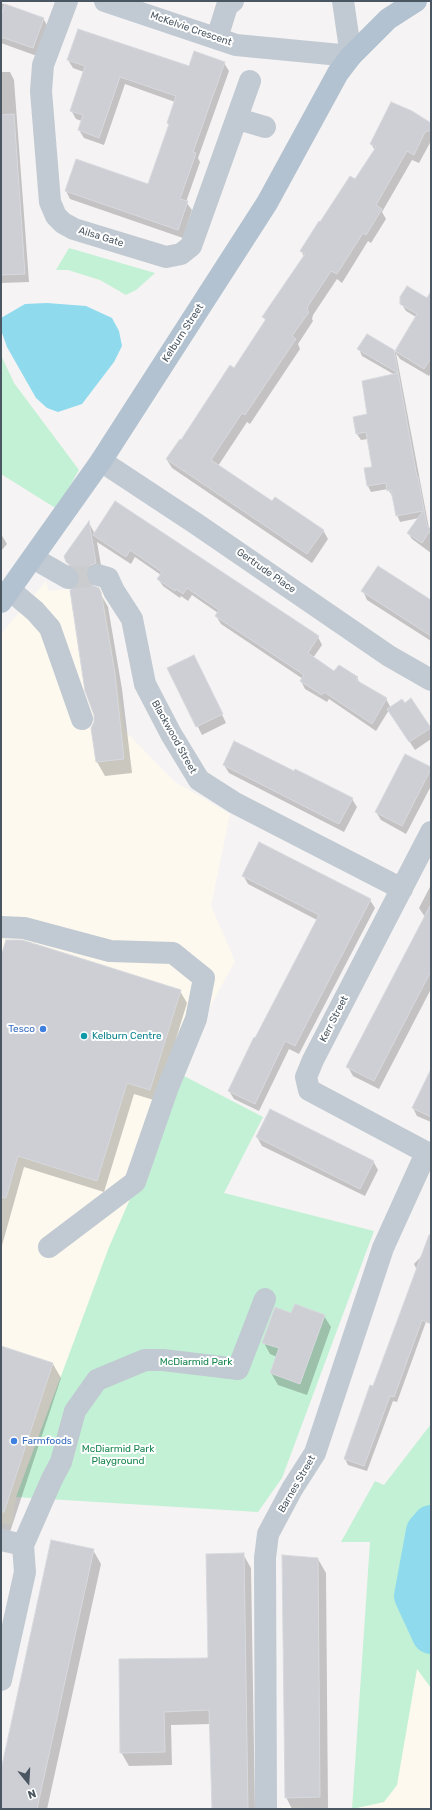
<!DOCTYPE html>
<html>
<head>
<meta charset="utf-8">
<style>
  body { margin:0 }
  #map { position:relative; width:432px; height:1810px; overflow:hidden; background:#f5f3f3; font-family:Rubik,sans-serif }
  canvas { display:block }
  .frame { position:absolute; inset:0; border:2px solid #4a5661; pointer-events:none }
  .north { position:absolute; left:8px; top:1762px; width:40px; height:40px; -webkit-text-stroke:3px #fff; paint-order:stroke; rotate:162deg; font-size:11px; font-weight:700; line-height:16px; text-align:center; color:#4a5661 }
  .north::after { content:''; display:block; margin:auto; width:14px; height:18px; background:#4a5661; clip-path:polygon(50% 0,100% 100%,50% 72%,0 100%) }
</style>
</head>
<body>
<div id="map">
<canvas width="432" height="1810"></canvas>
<div class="frame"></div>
<div class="north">N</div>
</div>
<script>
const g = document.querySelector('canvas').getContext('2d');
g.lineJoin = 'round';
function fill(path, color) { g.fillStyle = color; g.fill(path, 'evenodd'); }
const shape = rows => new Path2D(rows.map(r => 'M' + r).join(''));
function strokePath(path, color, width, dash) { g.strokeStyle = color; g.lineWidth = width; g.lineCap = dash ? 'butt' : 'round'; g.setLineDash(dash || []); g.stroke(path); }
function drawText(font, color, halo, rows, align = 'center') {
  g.font = font + ' Rubik,sans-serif'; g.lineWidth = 4; g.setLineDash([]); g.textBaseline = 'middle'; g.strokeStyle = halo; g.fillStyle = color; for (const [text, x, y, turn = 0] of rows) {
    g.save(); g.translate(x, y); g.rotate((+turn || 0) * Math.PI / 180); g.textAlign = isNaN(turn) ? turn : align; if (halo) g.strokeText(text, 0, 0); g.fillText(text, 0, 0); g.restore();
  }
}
const commercial = shape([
  [46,581,49,591,102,586,125,731,175,782,230,814,211,906,235,961,176,1070,184,1076,16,1497,12,1525,1,1523,1,634],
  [417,1669,431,1688,431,1809,282,1809,282,1807,352,1809,384,1802,397,1785]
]);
const green = shape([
  [69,248,155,273,136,290,126,295,100,280,68,270,56,270],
  [1,355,14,383,79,470,57,509,1,474],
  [184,1076,263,1117,224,1193,374,1231,282,1478,258,1512,16,1497,109,1247],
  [431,1424,431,1688,417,1669,397,1785,384,1802,352,1809,370,1542,341,1542,375,1481,384,1485]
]);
const water = shape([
  [47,303,86,306,112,318,119,331,122,346,114,362,82,404,58,412,47,408,36,398,7,347,1,330,1,318,25,304]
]);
const shadow = shape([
  [1,3,43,18,48,27,37,56,1,43],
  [68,60,190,68,224,63,229,71,198,158,200,162,186,202,192,210,183,238,70,199,66,191,149,185,169,125,168,123,175,102,125,84,104,145,84,138,79,130,82,121,76,119,71,110,84,72,73,68],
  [1,72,10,72,14,80,29,282,1,283],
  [431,124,431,141,419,163,412,160,382,212,386,219,371,243,368,241,342,283,337,279,313,315,312,319,313,321,298,344,300,349,250,424,247,422,218,466,272,502,323,530,328,539,312,563,172,468,167,460,234,369,266,321,263,317,304,256,301,251,355,180,375,150,371,144],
  [431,293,431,372,429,376,400,359,396,353,431,539,431,553,412,539,408,533,419,518,400,522,397,515,393,496,392,496,388,489,371,492,368,486,365,469,373,467,368,439,361,440,357,434,395,375,362,356,359,349,394,351,395,353,416,317,406,311,401,303,427,299],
  [116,502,318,637,322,645,313,658,335,673,357,678,360,683,386,699,391,708,404,704,411,700,431,730,431,739,415,750,389,710,376,731,329,699,327,702,305,689,301,681,303,679,221,624,216,616,218,613,192,595,188,601,181,596,180,598,163,586,158,579,161,575,135,557,131,564,97,542,103,577,97,580,93,587,98,589,108,607,122,689,132,773,105,776,97,762,92,728,95,722,79,585,81,580,75,576,67,562,89,523,95,534],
  [1,534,7,544,1,551],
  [363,591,431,601,431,641,367,600],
  [198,664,226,723,202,735,169,669],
  [224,765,352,799,357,807,344,832,229,773],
  [431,768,431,786,406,834,381,820,376,812],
  [243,875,370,900,375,908,299,1054,289,1049,259,1111,234,1099,229,1091,317,920,248,884],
  [431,885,431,989,379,1089,353,1076,348,1067,425,917,419,908],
  [1,960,180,991,187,1003,157,1101,134,1094,104,1192,24,1167,1,1249],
  [431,1086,431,1122,417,1116,413,1108],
  [257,1137,373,1161,378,1170,365,1196,262,1146],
  [431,1246,431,1308,397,1402,393,1401,367,1471,348,1465,345,1459,374,1388,417,1270,414,1264],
  [292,1314,324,1316,331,1327,307,1395,278,1385,271,1373,277,1357,270,1354,264,1343],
  [1,1347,53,1364,61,1378,10,1532,1,1529],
  [93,1550,101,1564,47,1809,1,1809,1,1777],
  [243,1554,251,1568,255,1809,213,1809,211,1724,171,1725,172,1765,129,1766,121,1752,209,1659],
  [318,1559,326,1573,328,1809,292,1809,286,1797]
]);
const river = shape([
  [431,1524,425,1531,413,1596,431,1635]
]);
const building = shape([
  [5,4,44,18,33,48,1,37,1,15,5,4],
  [78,29,189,66,194,51,225,62,193,152,196,153,180,199,188,201,178,230,65,191,76,159,148,184,169,124,167,123,176,96,120,77,99,138,78,130,83,115,70,111,85,66,67,60,78,29],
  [391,102,412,111,431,123,431,130,425,132,414,155,407,151,376,205,382,209,366,235,363,233,337,274,331,271,308,306,307,310,309,312,292,336,296,339,245,415,242,413,211,460,272,501,275,497,324,530,307,554,166,459,180,439,181,440,230,365,234,368,266,319,262,317,305,254,300,251,319,221,320,222,350,176,355,179,376,147,370,144,391,102],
  [14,114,25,274,1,275,1,115,14,114],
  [407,286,427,298,431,291,431,358,424,369,395,351,417,314,400,304,400,297,407,286],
  [367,334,394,350,417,477,418,477,427,526,431,529,422,543,407,533,423,511,396,516,391,490,387,491,386,483,367,486,364,468,372,467,366,432,356,434,353,417,367,414,362,381,398,373,357,349,367,334],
  [115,501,319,636,308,653,334,671,339,665,358,677,356,680,387,698,372,724,324,692,322,695,300,681,304,675,215,616,219,610,187,588,183,594,176,589,175,591,157,579,162,572,130,550,126,557,93,535,115,501],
  [89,521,96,563,89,566,86,572,86,577,89,584,99,588,101,592,115,674,124,759,96,762,91,728,94,722,94,715,85,691,70,590,79,585,80,578,79,571,66,562,64,556,89,521],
  [378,566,431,600,431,636,361,591,378,566],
  [194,655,223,714,196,727,167,668,194,655],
  [411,698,431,728,409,742,387,709,402,699,405,703,411,698],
  [234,741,294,771,295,769,353,798,339,824,223,765,234,741],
  [405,754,431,767,431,769,402,826,375,812,405,754],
  [259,842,371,899,295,1046,285,1041,255,1104,228,1091,254,1037,255,1038,319,915,242,876,259,842],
  [431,904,431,971,374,1081,346,1067,431,904],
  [6,940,22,940,45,947,181,990,150,1090,127,1083,97,1181,18,1156,6,1198,1,1197,1,956,6,940],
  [431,1069,431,1117,412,1108,431,1069],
  [270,1109,374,1161,360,1189,256,1137,270,1109],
  [429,1235,431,1235,431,1324,422,1320,394,1397,390,1396,364,1466,344,1459,370,1385,373,1386,429,1235],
  [295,1304,325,1315,300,1384,270,1373,279,1348,262,1343,275,1307,291,1313,295,1304],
  [1,1346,53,1363,4,1512,1,1512,1,1346],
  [51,1540,94,1549,37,1809,1,1809,1,1770,51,1540],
  [244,1553,248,1809,212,1809,209,1710,164,1712,165,1752,120,1753,119,1659,208,1658,206,1554,244,1553],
  [282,1555,318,1558,320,1797,285,1798,282,1555]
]);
const minorTunnel = shape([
  [68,578,98,575]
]);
const minor = shape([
  [67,1,43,65,41,91,50,202,56,216,63,223,74,229,166,257,181,254,191,246,250,81],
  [105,1,236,45,351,56,343,1],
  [217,38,227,6,233,1],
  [238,119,265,127],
  [101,461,195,523,389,656,431,680],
  [33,558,68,578],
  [98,575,108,578,114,591,132,619,145,684,171,734,199,780,235,803,402,889],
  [10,590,35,611,50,628,82,719],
  [431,832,313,1060,306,1077,309,1090,431,1155],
  [1,927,24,928,110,951,173,953,204,978,196,1019,168,1087,135,1182,49,1247],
  [1,1540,23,1545],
  [1,1680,25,1572,23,1545,52,1479,61,1462,75,1411,97,1380,145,1360,163,1360,238,1369,265,1299],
  [266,1809,265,1558,268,1534,292,1489,315,1453,383,1248,426,1153]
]);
const major = shape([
  [1,602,101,461,267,203,338,73,351,56,388,19,416,1]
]);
const markers = [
  [43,1029,4,"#3f7fe0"],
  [84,1036,4,"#0f9aa8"],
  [14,1441,4,"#3f7fe0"]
];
const streetNames = [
  ["McKelvie Crescent",191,29,19],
  ["Ailsa Gate",101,237,17],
  ["Kelburn Street",183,333,-57],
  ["Gertrude Place",266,571,35],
  ["Blackwood Street",174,737,61],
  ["Kerr Street",334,1019,-63],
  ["Barnes Street",297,1484,-60]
];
const shopNames = [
  ["Tesco",35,1029],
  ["Farmfoods",22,1441,"left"]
];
const cultureNames = [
  ["Kelburn Centre",92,1036]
];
const parkNames = [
  ["McDiarmid Park",196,1362],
  ["McDiarmid Park",118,1449],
  ["Playground",118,1461]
];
fill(commercial, '#fdf9ef');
fill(green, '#c3f1d5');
fill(water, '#90daee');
fill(shadow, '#0003');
strokePath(river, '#90daee', 38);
fill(building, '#cdcfd5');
strokePath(building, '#d7d9de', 1);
strokePath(minorTunnel, '#caccce', 22, [22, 11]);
strokePath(minor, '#c1cad2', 22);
strokePath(major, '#b3c2d1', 22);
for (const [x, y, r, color] of markers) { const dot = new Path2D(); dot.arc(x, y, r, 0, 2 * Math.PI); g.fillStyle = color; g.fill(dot); strokePath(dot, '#fff', 1.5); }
drawText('10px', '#4a5661', '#fff', streetNames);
drawText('10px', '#366cbe', '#fff', shopNames, 'right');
drawText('10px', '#0d838f', '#fff', cultureNames, 'left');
drawText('10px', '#17864f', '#fff', parkNames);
</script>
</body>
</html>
